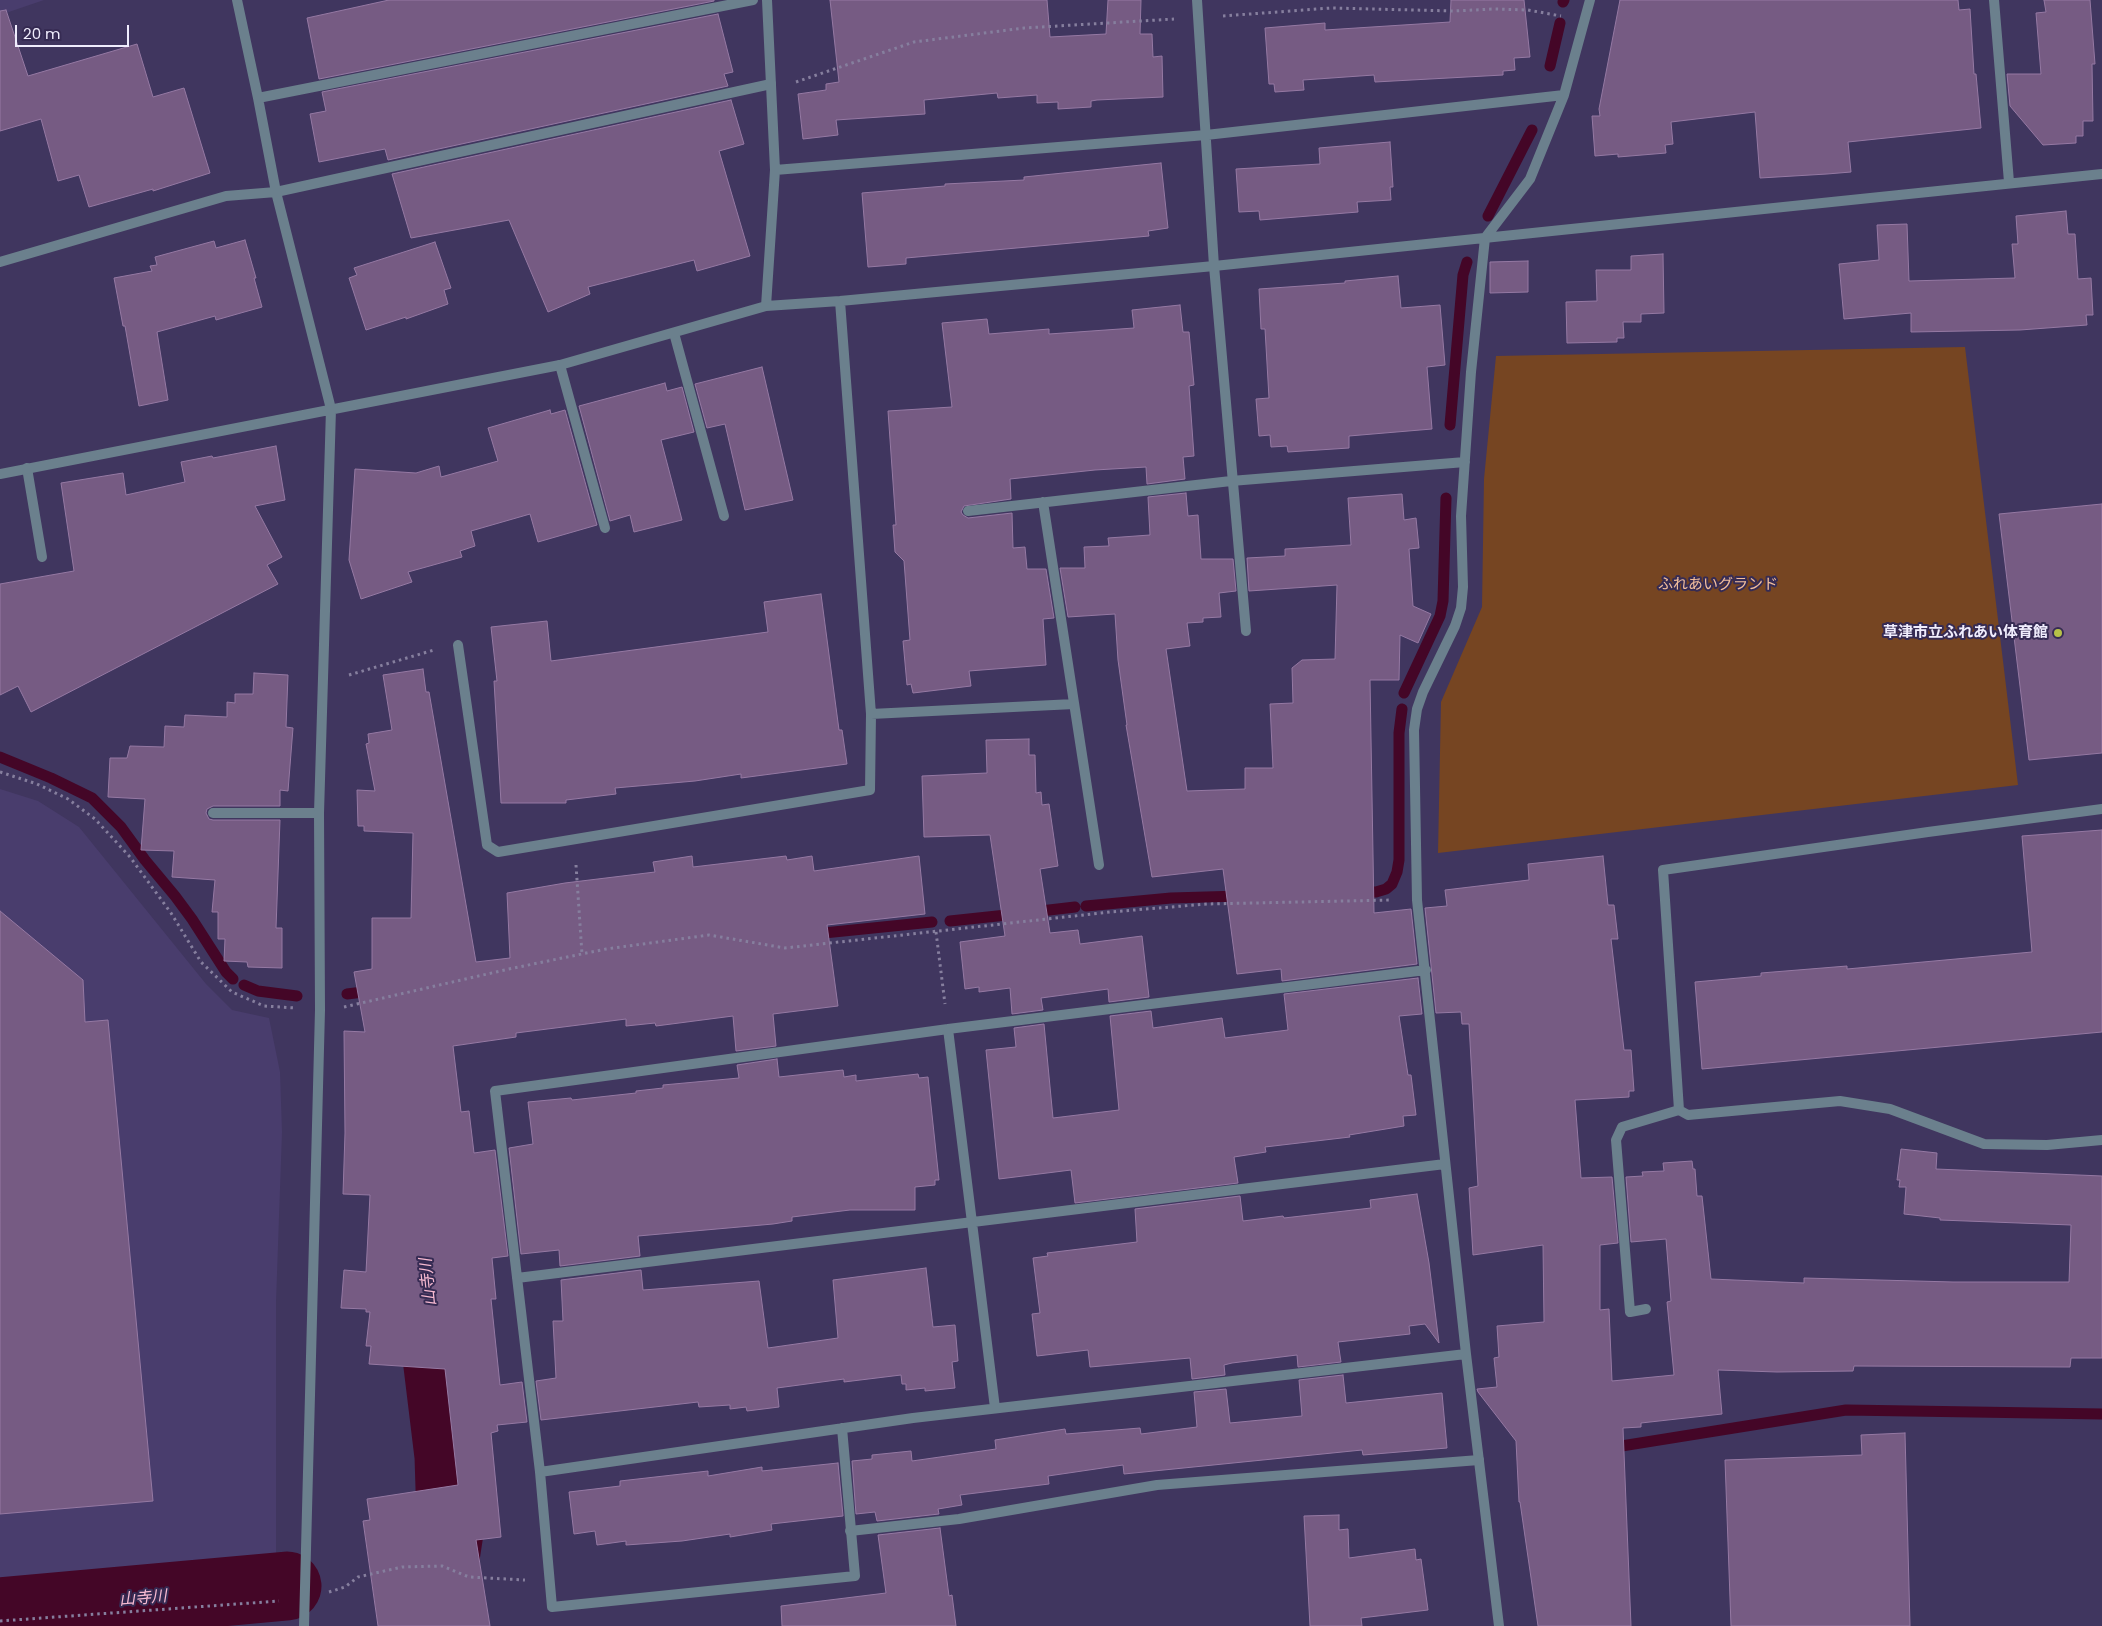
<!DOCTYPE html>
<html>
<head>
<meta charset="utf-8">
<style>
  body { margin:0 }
  #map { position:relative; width:2102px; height:1626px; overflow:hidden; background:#40365f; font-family:Poppins,sans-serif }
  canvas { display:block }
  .scale { position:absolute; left:15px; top:25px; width:114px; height:22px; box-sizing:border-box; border:2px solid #f0edfd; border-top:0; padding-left:6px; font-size:15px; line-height:18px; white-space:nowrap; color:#f0edfd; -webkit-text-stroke:4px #362b53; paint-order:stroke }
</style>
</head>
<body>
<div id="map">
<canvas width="2102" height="1626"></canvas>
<div class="scale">20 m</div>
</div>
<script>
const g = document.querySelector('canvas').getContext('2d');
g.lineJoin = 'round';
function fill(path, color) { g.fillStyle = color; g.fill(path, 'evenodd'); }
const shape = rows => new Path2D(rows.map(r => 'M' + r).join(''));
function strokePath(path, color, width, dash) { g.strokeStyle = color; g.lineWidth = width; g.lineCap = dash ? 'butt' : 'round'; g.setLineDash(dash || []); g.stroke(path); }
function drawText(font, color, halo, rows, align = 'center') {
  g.font = font + ' Poppins,"Noto Sans JP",sans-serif'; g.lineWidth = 4; g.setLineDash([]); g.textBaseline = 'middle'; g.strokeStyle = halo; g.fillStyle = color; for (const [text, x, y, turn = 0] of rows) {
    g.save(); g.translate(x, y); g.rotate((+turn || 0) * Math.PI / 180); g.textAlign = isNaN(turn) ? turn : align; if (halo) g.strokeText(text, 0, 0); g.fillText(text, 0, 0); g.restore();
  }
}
const built = shape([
  [0,0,44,0,0,15],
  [0,789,38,801,79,827,206,984,232,1010,269,1018,280,1072,282,1132,276,1302,276,1572,0,1594]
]);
const green = shape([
  [1965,347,2018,785,1438,853,1441,702,1482,607,1484,479,1496,356]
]);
const stream = shape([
  [1563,2,1564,0],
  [1550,66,1560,23],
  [1488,216,1532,130],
  [1450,425,1463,275,1467,262],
  [1404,693,1440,616,1443,601,1446,498],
  [0,757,51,778,92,798,121,827,145,860,175,896,192,919,226,972,233,979],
  [1360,892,1376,892,1386,889,1392,884,1397,872,1399,860,1399,733,1402,709],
  [1086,906,1171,898,1241,896],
  [1032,912,1075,907],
  [950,921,1016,914],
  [814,934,932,922],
  [244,985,258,991,297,996],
  [347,994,371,991],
  [1609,1448,1846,1410,2102,1414]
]);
const river = shape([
  [427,1275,449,1456,451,1519,445,1558],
  [0,1612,287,1586]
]);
const building = shape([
  [389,0,714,0,714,1,319,79,307,18,389,0],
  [830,0,1047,0,1050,37,1106,34,1108,0,1141,0,1140,34,1152,34,1153,57,1162,56,1163,97,1097,100,1091,101,1091,107,1058,109,1058,102,1037,103,1037,95,998,98,997,93,924,100,925,114,836,120,838,135,803,139,798,94,826,90,826,84,839,82,830,0],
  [1451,0,1524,0,1530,57,1514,58,1515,70,1503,71,1503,75,1375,82,1374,75,1303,80,1304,90,1275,92,1274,84,1269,84,1265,28,1325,23,1325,30,1450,22,1451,0],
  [1620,0,1958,0,1959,10,1970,9,1974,74,1976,74,1981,128,1848,142,1851,172,1827,174,1760,178,1755,112,1671,122,1673,144,1665,145,1666,153,1618,157,1618,154,1595,156,1592,116,1600,116,1599,109,1620,0],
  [2044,0,2090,0,2095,64,2092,64,2093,121,2083,121,2083,136,2076,136,2076,143,2043,145,2010,106,2007,74,2041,74,2036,13,2046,12,2044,0],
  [6,10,28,76,137,44,153,97,184,88,210,173,153,191,153,189,89,207,79,175,58,181,41,119,0,131,0,11,6,10],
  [718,14,733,72,724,74,728,86,388,160,385,149,319,162,310,114,326,111,322,92,718,14],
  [731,100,744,144,719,151,750,256,697,271,694,260,588,287,590,294,548,312,509,220,411,238,392,174,731,100],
  [1390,142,1393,187,1390,187,1391,200,1357,202,1358,212,1260,220,1259,211,1239,212,1236,169,1320,164,1319,148,1390,142],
  [1161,163,1168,228,1148,231,1149,236,906,258,906,264,868,267,862,193,945,186,945,184,1024,180,1024,177,1161,163],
  [2066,211,2068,234,2075,234,2078,279,2091,278,2093,315,2086,315,2087,325,2020,330,1911,332,1911,313,1844,319,1839,264,1879,260,1877,225,1907,224,1909,281,2015,278,2012,244,2018,244,2016,216,2066,211],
  [245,240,256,278,254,278,262,307,216,320,215,316,157,332,168,400,139,406,125,326,123,326,114,278,152,271,150,266,157,265,155,257,214,241,216,248,245,240],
  [435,242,451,288,444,290,448,304,406,319,406,317,366,330,349,278,357,275,354,268,435,242],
  [1663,254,1664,313,1641,314,1641,322,1623,322,1624,338,1617,338,1617,342,1567,343,1566,302,1597,301,1596,270,1631,270,1631,256,1663,254],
  [1528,261,1528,292,1490,293,1490,262,1528,261],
  [1398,276,1401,308,1440,305,1445,365,1427,367,1432,429,1349,436,1349,448,1288,452,1287,446,1271,447,1270,435,1259,436,1256,399,1269,398,1265,329,1261,329,1259,289,1345,283,1345,281,1398,276],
  [1180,305,1183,332,1189,332,1194,385,1189,386,1194,456,1183,457,1185,479,1147,484,1146,467,1095,470,1010,479,1011,499,964,506,961,512,963,515,968,518,1012,513,1013,548,1025,547,1027,569,1046,569,1054,618,1043,619,1046,665,969,671,971,686,913,693,911,684,907,685,903,641,910,640,904,561,895,552,893,525,896,525,888,411,952,407,942,323,987,319,989,334,1049,329,1049,334,1134,328,1132,310,1180,305],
  [762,367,793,500,745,510,725,424,707,428,695,384,762,367],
  [665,383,667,391,682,387,694,432,661,440,682,520,634,532,630,515,610,521,579,406,665,383],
  [550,410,551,414,565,410,597,525,538,542,530,514,471,531,475,546,460,551,462,557,408,572,412,582,361,599,349,560,355,469,416,473,439,466,441,477,498,461,488,428,550,410],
  [276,446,285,500,255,506,282,557,267,565,278,584,31,712,18,686,0,695,0,584,74,571,61,483,123,473,126,495,185,482,181,462,212,456,213,458,276,446],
  [1186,493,1188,516,1198,515,1201,559,1233,559,1236,591,1219,593,1221,617,1203,618,1203,622,1187,623,1190,646,1166,649,1187,791,1245,789,1245,768,1273,768,1270,704,1293,703,1292,668,1302,660,1335,659,1337,585,1249,591,1247,558,1285,556,1285,549,1351,545,1348,498,1402,494,1404,520,1416,518,1419,548,1409,549,1413,606,1431,614,1418,643,1400,635,1399,680,1370,680,1374,913,1411,909,1417,964,1282,981,1281,969,1237,974,1223,869,1152,877,1126,725,1127,725,1118,660,1115,614,1068,617,1060,568,1085,568,1084,547,1109,546,1108,538,1150,535,1148,497,1186,493],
  [2102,504,2102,753,2029,760,1999,514,2102,504],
  [821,594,839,730,842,730,847,764,741,778,741,774,695,781,615,788,616,794,566,800,566,803,501,803,494,681,497,681,491,627,547,621,551,661,768,632,764,602,821,594],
  [423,669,426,692,429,692,476,962,510,958,507,893,565,883,655,872,653,862,692,856,693,867,786,856,787,860,812,856,814,871,919,856,925,914,827,925,838,1006,773,1014,776,1046,736,1051,733,1016,656,1026,655,1023,626,1026,626,1019,516,1033,516,1037,453,1046,461,1112,469,1111,474,1153,495,1150,508,1256,492,1258,496,1299,491,1299,500,1385,522,1382,527,1422,497,1425,498,1431,491,1433,501,1537,476,1540,490,1626,378,1626,363,1521,370,1520,367,1499,458,1485,445,1369,369,1364,371,1346,366,1346,370,1312,366,1312,366,1309,341,1308,344,1270,366,1272,370,1195,343,1194,345,1133,344,1031,365,1032,354,972,372,969,372,918,411,918,413,833,364,831,364,826,358,826,357,790,375,791,366,744,369,743,368,734,392,730,383,675,423,669],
  [254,673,288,675,286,727,293,728,288,791,280,790,280,806,213,806,207,809,206,813,209,819,213,820,280,820,276,928,282,928,282,968,248,967,247,962,224,961,225,939,218,939,218,912,212,912,215,880,172,877,174,851,141,850,145,799,108,797,110,758,127,758,130,746,164,747,165,726,184,727,185,715,227,717,227,702,235,703,235,694,253,694,254,673],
  [1029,739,1029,755,1035,755,1036,793,1041,792,1042,805,1049,804,1058,866,1040,869,1050,933,1078,930,1080,944,1142,936,1149,997,1109,1002,1108,989,1041,998,1043,1010,1012,1014,1010,988,979,992,979,987,965,989,960,942,1005,936,990,835,924,837,922,776,987,773,986,740,1029,739],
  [2102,830,2102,1032,1702,1069,1695,982,1761,976,1761,973,1847,966,1847,969,2032,952,2022,836,2102,830],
  [1603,856,1608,905,1614,905,1618,939,1611,939,1624,1050,1631,1050,1634,1091,1629,1091,1629,1097,1575,1100,1581,1178,1612,1177,1618,1243,1600,1245,1600,1310,1609,1309,1612,1381,1674,1375,1667,1302,1671,1301,1666,1239,1631,1242,1626,1177,1643,1176,1642,1172,1664,1171,1663,1163,1692,1161,1693,1169,1695,1169,1697,1196,1702,1196,1711,1279,1804,1283,1804,1278,1953,1282,2069,1282,2071,1225,1940,1220,1940,1218,1904,1214,1906,1187,1899,1187,1900,1180,1897,1180,1901,1149,1937,1153,1936,1169,2102,1176,2102,1358,2071,1358,2070,1367,1854,1366,1853,1371,1777,1372,1718,1370,1722,1414,1641,1423,1641,1427,1623,1428,1631,1626,1538,1626,1520,1502,1519,1502,1516,1441,1478,1392,1477,1389,1497,1387,1494,1358,1499,1357,1497,1326,1544,1322,1543,1245,1473,1255,1469,1188,1478,1186,1469,1024,1462,1024,1461,1012,1436,1013,1425,908,1447,906,1445,890,1529,880,1528,864,1603,856],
  [0,911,83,980,85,1022,108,1020,153,1501,0,1514,0,911],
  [1418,978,1422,1014,1399,1016,1408,1075,1411,1075,1416,1115,1403,1116,1404,1126,1349,1135,1350,1137,1265,1147,1266,1152,1234,1157,1238,1183,1075,1203,1071,1170,999,1179,986,1050,1016,1047,1014,1028,1044,1024,1053,1118,1119,1110,1110,1016,1151,1011,1153,1028,1222,1018,1225,1038,1288,1030,1284,994,1418,978],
  [777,1059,779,1077,843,1070,844,1077,856,1075,856,1081,918,1074,919,1078,928,1077,939,1180,935,1180,935,1185,915,1187,915,1210,850,1210,792,1217,792,1221,773,1224,638,1236,640,1256,560,1266,559,1250,521,1254,509,1148,533,1144,528,1102,571,1098,572,1100,636,1093,636,1091,663,1088,663,1085,739,1078,737,1065,777,1059],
  [1417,1194,1429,1263,1439,1343,1425,1324,1409,1326,1410,1334,1338,1342,1341,1362,1298,1367,1297,1355,1232,1363,1224,1365,1225,1375,1192,1379,1190,1358,1090,1367,1088,1350,1037,1356,1032,1314,1040,1313,1033,1258,1048,1256,1047,1253,1137,1242,1135,1209,1240,1196,1243,1221,1283,1216,1284,1218,1371,1208,1370,1200,1417,1194],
  [926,1268,933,1327,955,1325,958,1361,952,1362,955,1388,925,1391,925,1388,906,1390,906,1384,902,1384,901,1375,844,1382,844,1379,777,1388,779,1407,747,1411,746,1407,730,1409,730,1405,699,1407,698,1402,541,1420,536,1381,556,1378,553,1321,563,1321,561,1280,641,1270,643,1290,759,1281,768,1348,838,1338,833,1280,926,1268],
  [1343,1375,1346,1403,1442,1393,1447,1448,1363,1455,1362,1450,1124,1474,1123,1465,1048,1476,1049,1484,960,1495,962,1505,938,1509,939,1514,877,1521,875,1512,856,1514,852,1461,872,1459,872,1455,911,1451,912,1461,996,1449,995,1440,1065,1429,1066,1434,1140,1428,1141,1434,1197,1427,1194,1392,1226,1389,1230,1423,1302,1416,1299,1380,1343,1375],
  [1905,1433,1910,1626,1731,1626,1725,1460,1862,1455,1861,1435,1905,1433],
  [838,1463,843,1516,771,1524,772,1530,730,1537,730,1534,682,1541,626,1545,626,1541,597,1545,595,1531,574,1534,569,1492,620,1486,620,1481,708,1471,708,1476,762,1467,762,1471,838,1463],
  [1339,1515,1339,1530,1348,1529,1349,1558,1415,1549,1416,1560,1421,1559,1428,1610,1361,1618,1362,1626,1310,1626,1304,1516,1339,1515],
  [940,1528,949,1596,952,1595,956,1626,782,1626,781,1606,886,1593,878,1535,940,1528]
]);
const path = shape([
  [1223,16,1331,8,1454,11,1494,9,1528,10,1561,16],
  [796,82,914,42,1024,28,1174,19],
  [349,675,434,650],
  [0,772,37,784,68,799,95,819,130,857,171,913,201,962,232,992,264,1006,295,1008],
  [576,865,582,954],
  [936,932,945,1004],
  [344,1007,509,969,606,949,709,935,785,948,1110,912,1207,904,1392,900],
  [329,1592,345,1587,358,1577,402,1567,442,1566,469,1577,525,1580],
  [0,1621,279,1601]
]);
const service = shape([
  [276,192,771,84],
  [674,333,724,516],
  [560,365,605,528],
  [27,468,42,557],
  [213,813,319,813],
  [1646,1309,1630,1312,1616,1140,1622,1127,1679,1110],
  [850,1531,959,1519,1157,1485,1479,1460]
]);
const minor = shape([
  [237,0,258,98,276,192,331,409,319,813,320,1010,304,1626],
  [1197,0,1214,266,1246,631],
  [1994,0,2009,182],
  [258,98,753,0],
  [775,170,1206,135,1564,95],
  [0,262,226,196,276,192],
  [766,306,775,170,767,0],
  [0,474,560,365,766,306,840,301,1214,266,2102,174],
  [1043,502,1099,865],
  [968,511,1231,481,1465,462],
  [458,645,487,845,498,852,870,790,871,714,840,301],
  [871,714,1074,704],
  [2102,809,1928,832,1663,870,1679,1110,1688,1115,1840,1101,1890,1109,1984,1144,2047,1145,2102,1140],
  [1426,970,948,1029,495,1091,540,1472,913,1418,1466,1354],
  [948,1029,995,1408],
  [517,1278,1445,1164],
  [540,1472,552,1607,855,1576,842,1428],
  [1499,1626,1466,1354,1417,900,1414,730,1417,709,1423,692,1455,626,1461,608,1463,587,1461,516,1471,372,1485,238,1530,179,1564,95,1590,0]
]);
const markers = [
  [2058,633,5,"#b6c148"]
];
const parkNames = [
  ["ふれあいグランド",1718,585]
];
const poiNames = [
  ["草津市立ふれあい体育館",2048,633]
];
const waterNames = [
  ["山寺川",429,1282,-96],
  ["山寺川",143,1599,-5]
];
fill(built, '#493d6d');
fill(green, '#764522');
strokePath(stream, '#440627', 11);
strokePath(river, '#440627', 69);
fill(building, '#765b83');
strokePath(building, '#9579a3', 1);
strokePath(path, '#867f9e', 3, [2.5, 4]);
strokePath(service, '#6b808d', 10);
strokePath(minor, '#6b808d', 10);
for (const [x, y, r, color] of markers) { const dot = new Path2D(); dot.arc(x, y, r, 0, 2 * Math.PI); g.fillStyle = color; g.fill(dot); strokePath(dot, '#362b53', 2); }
drawText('15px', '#f3bf9d', '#362b53', parkNames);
drawText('bold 15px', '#f0edfd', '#362b53', poiNames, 'right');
drawText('italic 16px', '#f7bad1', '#362b53', waterNames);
</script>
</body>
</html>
